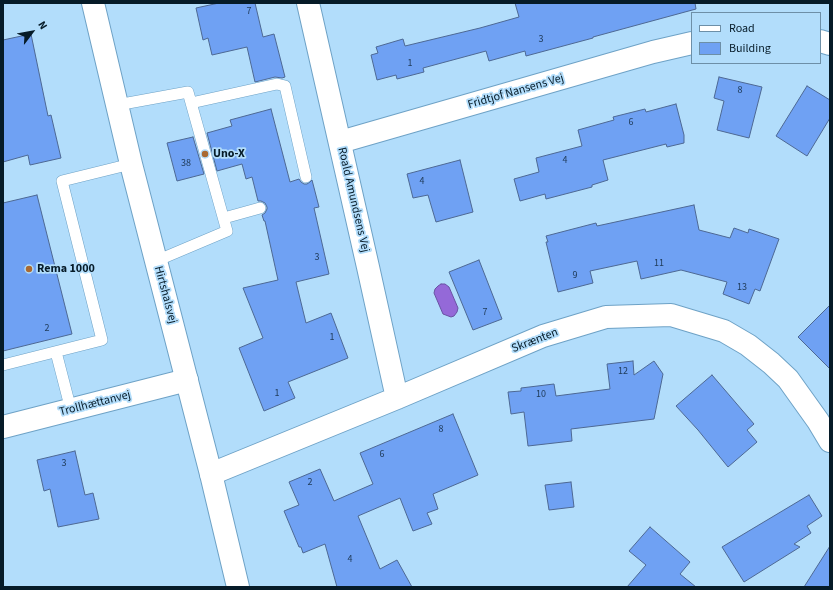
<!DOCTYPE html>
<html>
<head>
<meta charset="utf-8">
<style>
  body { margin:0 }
  #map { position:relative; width:833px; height:590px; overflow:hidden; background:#b2ddfb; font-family:"Source Sans 3",sans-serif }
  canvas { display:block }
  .frame { position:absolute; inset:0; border:4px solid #061b28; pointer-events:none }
  .legend { position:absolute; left:691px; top:12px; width:130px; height:52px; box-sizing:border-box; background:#b2ddfb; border:1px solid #6d8fa7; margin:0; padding:5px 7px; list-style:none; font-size:12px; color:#061b28 }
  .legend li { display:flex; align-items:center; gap:8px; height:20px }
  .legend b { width:20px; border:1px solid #6d8fa7 }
  .north { position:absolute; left:12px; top:12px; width:40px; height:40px; -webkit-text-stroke:3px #b2ddfb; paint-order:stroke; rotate:58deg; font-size:11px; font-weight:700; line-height:16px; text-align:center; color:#061b28 }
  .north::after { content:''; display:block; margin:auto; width:14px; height:18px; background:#061b28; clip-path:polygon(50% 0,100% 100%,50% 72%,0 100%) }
</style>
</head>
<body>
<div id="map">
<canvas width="833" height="590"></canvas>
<div class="frame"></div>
<ul class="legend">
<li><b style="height:5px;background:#fff"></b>Road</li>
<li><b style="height:11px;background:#6fa1f3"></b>Building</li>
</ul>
<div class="north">N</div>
</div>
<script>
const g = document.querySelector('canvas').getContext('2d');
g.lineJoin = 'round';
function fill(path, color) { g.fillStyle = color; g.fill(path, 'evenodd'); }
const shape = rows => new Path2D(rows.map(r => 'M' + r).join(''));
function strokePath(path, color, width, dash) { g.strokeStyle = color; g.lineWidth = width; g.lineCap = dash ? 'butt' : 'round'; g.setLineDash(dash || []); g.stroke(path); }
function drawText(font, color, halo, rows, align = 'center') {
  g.font = font + ' "Source Sans 3",sans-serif'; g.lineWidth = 3.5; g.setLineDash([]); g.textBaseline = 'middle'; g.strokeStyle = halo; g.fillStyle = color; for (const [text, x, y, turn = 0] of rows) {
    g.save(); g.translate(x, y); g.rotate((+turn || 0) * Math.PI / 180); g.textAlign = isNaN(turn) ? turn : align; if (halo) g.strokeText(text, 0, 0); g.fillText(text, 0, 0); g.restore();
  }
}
const water = shape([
  [441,284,445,284,449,287,458,308,457,312,454,316,451,317,443,314,434,293,435,289,438,286,441,284]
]);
const building = shape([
  [219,3,255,3,263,37,274,34,285,77,282,78,275,77,255,82,247,47,212,55,208,38,203,40,196,8,219,3],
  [515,3,695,3,696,9,593,37,593,38,526,56,525,51,489,61,486,51,423,68,424,72,397,79,396,75,377,80,371,55,378,53,376,47,403,39,405,46,480,28,519,17,515,3],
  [31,34,48,116,51,115,61,158,30,165,28,155,3,162,3,40,31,34],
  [719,77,762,87,749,138,717,130,724,101,714,98,719,77],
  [807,86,830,100,830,118,807,156,776,136,807,86],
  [676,104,684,135,684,143,667,147,666,144,603,160,608,180,592,185,592,187,546,199,545,194,520,201,514,179,539,172,536,158,582,146,578,130,614,120,613,117,645,109,646,112,676,104],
  [271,109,290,182,299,179,301,182,304,184,307,184,310,182,312,180,319,207,314,208,329,274,296,282,306,323,331,313,348,358,288,382,295,398,264,411,239,348,263,338,243,288,278,280,265,221,264,221,262,215,265,213,267,209,267,207,265,203,261,201,258,201,252,177,246,179,242,164,217,171,207,133,232,126,230,120,271,109],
  [193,137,204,174,177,181,167,143,193,137],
  [460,160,473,212,436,222,428,195,413,198,407,174,460,160],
  [37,195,72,334,3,351,3,203,37,195],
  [694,205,699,230,730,238,734,228,748,233,749,229,779,239,760,291,755,289,749,304,723,294,727,282,681,270,641,279,637,261,590,271,593,283,558,292,546,242,548,242,546,236,596,223,597,226,694,205],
  [479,260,502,319,473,330,449,272,479,260],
  [830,305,830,369,798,337,830,305],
  [633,361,634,375,654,361,663,374,654,419,571,429,572,441,528,446,524,412,511,414,508,392,521,391,521,388,554,384,556,396,610,389,607,364,633,361],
  [712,375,754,424,747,430,757,442,728,467,698,430,676,406,712,375],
  [453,414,478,475,433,494,438,509,427,513,432,524,413,531,400,498,358,516,380,569,397,560,412,587,337,587,325,544,303,553,301,547,299,547,284,511,299,505,289,482,320,469,334,501,373,484,360,453,453,414],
  [75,451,85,495,93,493,99,519,58,527,50,489,44,491,37,460,75,451],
  [571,482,574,507,549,510,545,485,571,482],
  [809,495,822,516,807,526,811,533,794,544,800,547,744,582,722,547,809,495],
  [650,527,690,562,680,574,696,587,627,587,646,565,629,551,650,527],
  [830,546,830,587,804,587,830,546]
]);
const service = shape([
  [191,103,277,84,285,86,306,177],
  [117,105,188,92,227,231,156,261],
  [224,218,260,208],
  [56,352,71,410],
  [3,365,102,340,62,181,131,164]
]);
const minor = shape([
  [308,3,368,267,397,398],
  [820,41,830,44],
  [340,142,653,52,692,43],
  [3,427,187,380],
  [211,474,397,398,543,336,606,317,671,315,724,331,748,345,771,363,788,379,818,421,830,441]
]);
const tertiary = shape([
  [93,3,131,164,211,474,238,587]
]);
const markers = [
  [205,154,4,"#aa6a32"],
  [29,269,4,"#aa6a32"]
];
const numberNames = [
  ["7",249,12],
  ["3",541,40],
  ["1",410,64],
  ["8",740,91],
  ["6",631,123],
  ["4",565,161],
  ["38",186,164],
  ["4",422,182],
  ["3",317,258],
  ["11",659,264],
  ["9",575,276],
  ["13",742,288],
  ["7",485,313],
  ["2",47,329],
  ["1",332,338],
  ["12",623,372],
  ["1",277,394],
  ["10",541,395],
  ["8",441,430],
  ["6",382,455],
  ["3",64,464],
  ["2",310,483],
  ["4",350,560]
];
const streetNames = [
  ["Fridtjof Nansens Vej",516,92,-16],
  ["Roald Amundsens Vej",353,200,77],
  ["Hirtshalsvej",165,295,75],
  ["Skrænten",535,341,-21],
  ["Trollhættanvej",95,404,-14]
];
const poiNames = [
  ["Uno-X",213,154],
  ["Rema 1000",37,269]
];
fill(water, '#9469d8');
strokePath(water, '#6952a3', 1);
fill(building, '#6fa1f3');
strokePath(building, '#4d6893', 1);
strokePath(service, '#6ea2c6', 12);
strokePath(minor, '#6ea2c6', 24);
strokePath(tertiary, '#6ea2c6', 24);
strokePath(service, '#fff', 11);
strokePath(minor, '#fff', 22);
strokePath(tertiary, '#fff', 22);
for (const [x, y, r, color] of markers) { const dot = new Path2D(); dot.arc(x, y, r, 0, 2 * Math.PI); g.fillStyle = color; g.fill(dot); strokePath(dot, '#b2ddfb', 1.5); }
drawText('10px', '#203c5b', null, numberNames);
drawText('12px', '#061b28', '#b2ddfb', streetNames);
drawText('bold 12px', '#061b28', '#b2ddfb', poiNames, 'left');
</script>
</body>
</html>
